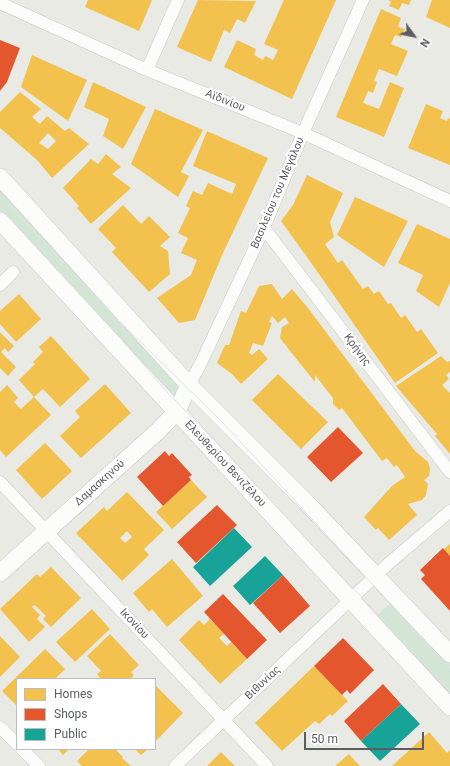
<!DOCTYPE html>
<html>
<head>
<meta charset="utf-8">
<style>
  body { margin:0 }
  #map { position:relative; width:450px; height:766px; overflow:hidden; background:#eaeae5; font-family:Roboto,sans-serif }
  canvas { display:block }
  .legend { position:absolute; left:16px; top:678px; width:140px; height:72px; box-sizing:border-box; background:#fff; border:1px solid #bdbec0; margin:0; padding:5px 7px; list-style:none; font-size:12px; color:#5b5d62 }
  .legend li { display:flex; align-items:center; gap:8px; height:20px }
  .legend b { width:20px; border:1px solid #bdbec0 }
  .north { position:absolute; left:394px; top:16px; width:40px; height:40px; -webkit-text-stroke:3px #fff; paint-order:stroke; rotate:123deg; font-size:11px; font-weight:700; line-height:16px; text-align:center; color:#5b5d62 }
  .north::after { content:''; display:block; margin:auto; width:14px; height:18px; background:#5b5d62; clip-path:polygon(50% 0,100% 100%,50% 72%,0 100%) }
  .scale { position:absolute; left:304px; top:732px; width:120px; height:18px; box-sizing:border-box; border:2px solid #5b5d62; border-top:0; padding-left:5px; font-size:12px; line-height:14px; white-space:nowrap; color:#5b5d62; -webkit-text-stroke:3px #fff; paint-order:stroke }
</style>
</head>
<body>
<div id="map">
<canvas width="450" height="766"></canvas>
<ul class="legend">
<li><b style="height:11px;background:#f2c14e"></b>Homes</li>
<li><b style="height:11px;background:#e4572e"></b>Shops</li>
<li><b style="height:11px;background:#17a398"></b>Public</li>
</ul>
<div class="north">N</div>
<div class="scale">50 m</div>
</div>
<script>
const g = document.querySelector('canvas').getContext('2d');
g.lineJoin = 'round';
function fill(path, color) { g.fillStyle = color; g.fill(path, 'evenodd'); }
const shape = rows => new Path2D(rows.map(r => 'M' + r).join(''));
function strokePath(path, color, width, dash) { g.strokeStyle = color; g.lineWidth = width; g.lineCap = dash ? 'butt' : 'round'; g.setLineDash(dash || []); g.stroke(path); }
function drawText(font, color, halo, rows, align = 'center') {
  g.font = font + ' Roboto,sans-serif'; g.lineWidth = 4; g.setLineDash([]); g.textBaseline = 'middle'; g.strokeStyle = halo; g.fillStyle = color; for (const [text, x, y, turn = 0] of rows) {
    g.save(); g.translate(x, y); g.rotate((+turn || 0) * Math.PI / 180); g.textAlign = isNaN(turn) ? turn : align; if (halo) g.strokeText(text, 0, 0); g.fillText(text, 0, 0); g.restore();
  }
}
const green = shape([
  [0,182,185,384,176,407,0,217],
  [394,600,450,661,450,697,375,617]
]);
const homes = shape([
  [88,0,152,0,139,31,85,7],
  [198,0,256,1,245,23,237,19,230,33,224,30,211,62,177,47],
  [284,0,336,0,292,99,224,67,237,40,256,49,254,55,263,60,265,56,273,60,278,50,264,44],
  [388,0,411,0,409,5,402,3,399,10,389,6,391,2],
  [432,0,450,0,450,28,426,17],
  [381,9,401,18,398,27,405,29,401,37,395,35,391,44,408,51,397,76,379,69,374,81,377,82,373,93,368,91,363,103,379,109,390,82,404,88,384,137,336,117],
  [32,55,87,80,68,121,21,87],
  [93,82,146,107,123,149,103,136,109,119,84,107],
  [20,92,41,109,32,117,40,124,47,116,65,131,69,128,89,144,52,178,37,160,0,128,0,112],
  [48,133,56,141,48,149,39,143],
  [426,104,443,111,440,118,447,121,448,118,450,119,450,165,408,148],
  [155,109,203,130,181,172,189,176,178,197,131,164],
  [207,131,268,158,223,253,195,320,179,323,157,298,191,275,197,260,181,253,188,238,178,233,190,208,186,206,193,191,202,195,208,183,232,194,236,184,193,166],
  [106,154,121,167,112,174,131,188,91,224,77,208,79,206,63,188,91,159,98,164],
  [307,175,343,193,330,222,334,237,325,244,338,263,342,260,363,289,368,286,374,294,379,291,388,304,391,303,401,318,405,315,417,332,421,329,438,353,395,383,307,257,281,221,293,205],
  [355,197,408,221,384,267,337,235],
  [123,205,141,224,149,216,170,237,160,246,168,251,170,274,149,292,112,252,116,248,98,229],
  [417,224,450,239,450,283,439,307,416,291,423,275,398,263],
  [272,284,282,299,292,289,308,308,415,451,428,462,430,469,429,476,424,480,428,484,426,495,422,500,408,504,417,515,389,540,378,528,376,530,364,517,392,486,405,477,397,465,394,467,387,458,382,461,342,408,339,410,333,404,333,398,315,375,315,382,294,356,280,338,282,327,289,323,285,317,278,323,272,316,269,322,272,323,263,346,253,343,249,353,252,355,259,349,268,359,241,384,232,374,217,363,225,345,229,345,241,311,246,313,259,286],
  [19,294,41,319,16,342,0,324,0,311],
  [0,332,14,346,8,352,5,348,1,352,16,367,8,376,0,368],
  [51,336,90,379,60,407,43,389,34,397,51,415,6,457,0,450,0,392,7,385,18,398,14,402,21,409,34,397,19,380,35,364,33,362,43,352,39,347],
  [441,356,447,362,450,361,450,372,446,375,449,379,442,385,450,393,450,454,435,436,437,434,396,386],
  [278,374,328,422,301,449,252,400],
  [105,384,131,413,81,458,60,436,80,417,75,411],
  [45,443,72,471,42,499,16,470],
  [191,480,207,497,172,529,156,512],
  [127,492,164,530,144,549,149,555,122,581,76,533,104,507,107,511],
  [127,531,132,537,125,543,120,538],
  [450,544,450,556,444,549],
  [172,559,203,596,167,627,152,609,149,612,133,593],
  [51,567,81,598,51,627,43,619,46,616,35,605,32,607,40,615,37,619,45,627,29,642,0,609,37,574,40,577],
  [92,609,110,629,75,662,56,642],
  [210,619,224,634,219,638,227,646,231,642,247,659,220,684,179,640,199,620,204,625],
  [110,634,139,665,131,672,134,675,130,679,101,679,97,674,101,671,87,656],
  [0,636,20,657,0,677],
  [45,649,65,669,55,679,17,679,17,706,2,691],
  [314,666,348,701,332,716,330,714,319,724,315,721,282,751,255,723],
  [155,685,183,713,155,742],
  [429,732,447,753,450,750,450,766,392,766],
  [58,749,69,749,63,755],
  [89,749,115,749,123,757,122,758,131,766,82,766,77,761],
  [135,749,148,749,141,755],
  [221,752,235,766,207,766],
  [349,754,360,766,335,766]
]);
const shops = shape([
  [0,40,20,48,7,82,0,91],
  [338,427,363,453,331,482,307,457],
  [165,451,169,456,172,453,192,475,189,477,191,480,163,506,137,477],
  [217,505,237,525,196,563,177,542],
  [443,548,450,556,450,611,421,579,425,575,420,570],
  [283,575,310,606,280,633,253,603],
  [223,594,267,640,247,659,204,612],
  [343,638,374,670,350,694,347,690,342,695,314,666],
  [383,684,401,704,361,741,344,721]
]);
const public = shape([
  [234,528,252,547,210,586,193,567],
  [265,556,283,575,250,605,233,586],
  [401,704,420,724,380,761,361,741]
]);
const street = shape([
  [0,3,147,70,303,133,450,201],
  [147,70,178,0],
  [264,228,450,472],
  [0,285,13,272],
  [189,385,200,365,264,228,303,133,363,0],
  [0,482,267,766],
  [0,727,17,744],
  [22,749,39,766],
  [175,766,388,564,450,511]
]);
const secondary = shape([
  [0,177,189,385,306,502,450,654],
  [0,221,450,707],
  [0,573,158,431,177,411,189,385]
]);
const tram = shape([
  [0,195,103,305,223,423,450,668],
  [0,208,121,339,168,393,210,436,450,691]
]);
const streetNames = [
  ["Αϊδινίου",225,101,22],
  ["Βασιλείου του Μεγάλου",278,193,-67],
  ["Κρήνης",357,350,53],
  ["Ελευθερίου Βενιζέλου",225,464,47],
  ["Δαμασκηνού",100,483,-42],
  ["Ικονίου",134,624,47],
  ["Βιθυνίας",263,683,-43]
];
fill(green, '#d3e6d5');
fill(homes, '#f2c14e');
fill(shops, '#e4572e');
fill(public, '#17a398');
strokePath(street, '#c7c7c5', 13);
strokePath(secondary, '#c7c7c6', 18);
strokePath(street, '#fcfcfb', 12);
strokePath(secondary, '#fcfcfb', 17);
strokePath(tram, '#e2e2e2', 1);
drawText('11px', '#5b5d62', '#fff', streetNames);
</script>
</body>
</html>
